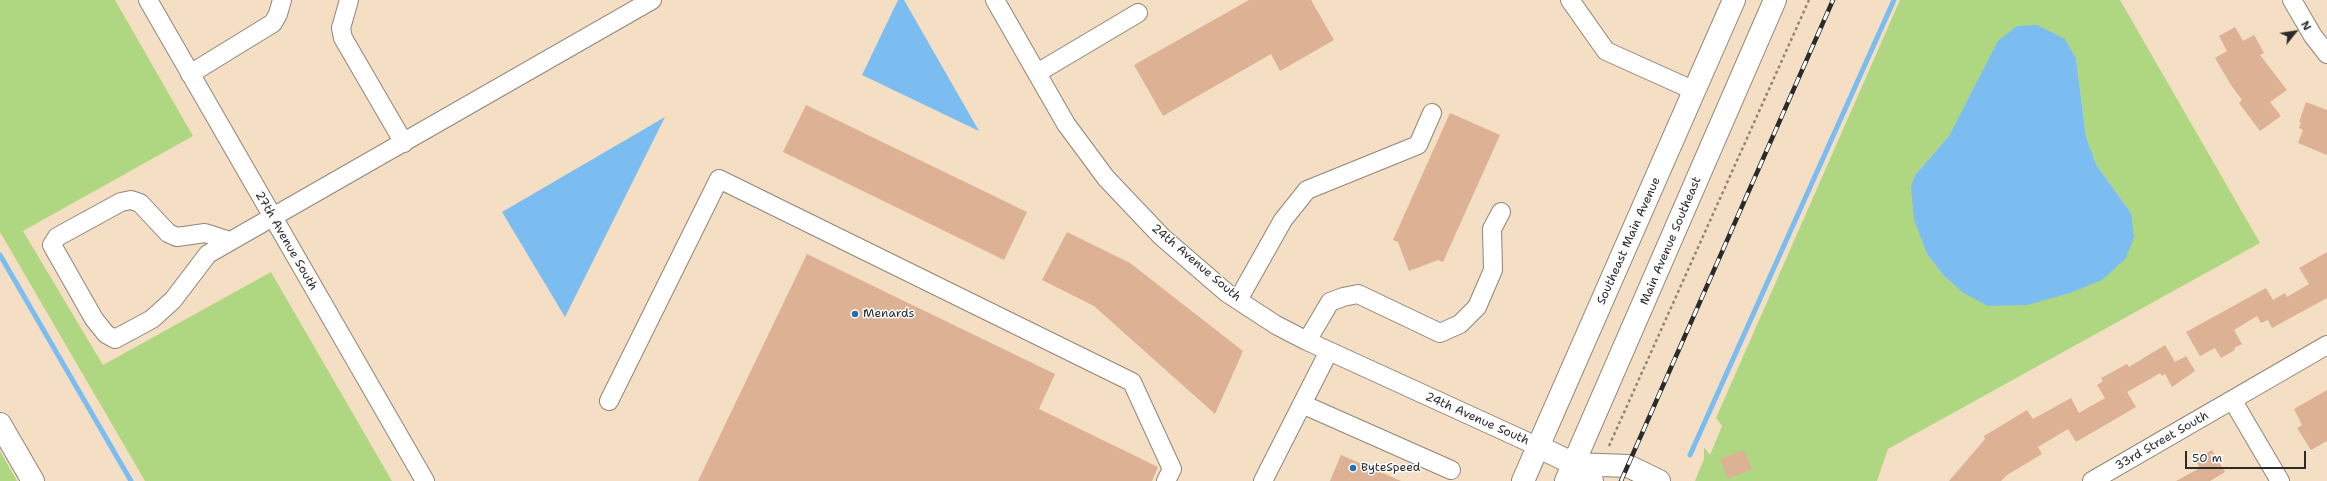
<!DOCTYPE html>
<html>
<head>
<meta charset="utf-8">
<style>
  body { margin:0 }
  #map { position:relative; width:2327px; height:481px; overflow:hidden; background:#f4dfc4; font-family:"Shantell Sans",sans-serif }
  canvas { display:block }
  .north { position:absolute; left:2275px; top:12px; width:40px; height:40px; -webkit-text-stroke:3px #fff; paint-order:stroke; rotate:60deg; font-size:11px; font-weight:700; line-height:16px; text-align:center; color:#2b2b2b }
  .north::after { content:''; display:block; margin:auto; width:14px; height:18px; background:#2b2b2b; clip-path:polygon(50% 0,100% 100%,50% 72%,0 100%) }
  .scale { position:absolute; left:2185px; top:451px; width:121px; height:18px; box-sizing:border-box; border:2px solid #2b2b2b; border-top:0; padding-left:5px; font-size:12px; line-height:14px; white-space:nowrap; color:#2b2b2b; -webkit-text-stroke:3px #fff; paint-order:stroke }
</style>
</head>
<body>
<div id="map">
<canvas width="2327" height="481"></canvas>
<div class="north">N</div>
<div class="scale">50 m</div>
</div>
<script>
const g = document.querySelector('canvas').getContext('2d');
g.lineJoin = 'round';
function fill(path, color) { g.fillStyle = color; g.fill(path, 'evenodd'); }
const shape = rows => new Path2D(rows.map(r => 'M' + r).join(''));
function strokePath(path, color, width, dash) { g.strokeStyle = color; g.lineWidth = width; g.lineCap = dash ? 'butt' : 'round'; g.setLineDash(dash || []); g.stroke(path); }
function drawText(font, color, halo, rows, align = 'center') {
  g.font = font + ' "Shantell Sans",sans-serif'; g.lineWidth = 3; g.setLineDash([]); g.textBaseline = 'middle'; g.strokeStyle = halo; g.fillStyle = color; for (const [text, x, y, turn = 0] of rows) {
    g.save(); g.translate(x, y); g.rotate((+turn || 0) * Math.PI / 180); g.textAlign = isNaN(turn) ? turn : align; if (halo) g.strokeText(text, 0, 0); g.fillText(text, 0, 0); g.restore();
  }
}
const green = shape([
  [0,0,115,0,193,136,23,231,103,365,271,272,392,481,145,481,0,232],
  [1900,0,2120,0,2260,243,1888,449,1877,481,1695,481,1704,459,1704,447,1710,455,1722,426,1716,418],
  [2065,39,2076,58,2086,137,2097,166,2131,213,1962,292,1943,275,1927,254,1915,175,1949,136,1967,105],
  [0,451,17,481,0,481]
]);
const water = shape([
  [898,0,904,0,979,131,862,75],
  [2037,25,2065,39,2076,58,2086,137,2097,166,2131,213,2134,237,2126,258,2102,280,2070,293,2027,305,1988,306,1962,292,1943,275,1927,254,1914,219,1911,187,1915,175,1949,136,1998,41,2017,26],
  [665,117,565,317,502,212]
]);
const stream = shape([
  [0,255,131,481],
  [1690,455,1894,0]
]);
const building = shape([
  [1249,0,1311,0,1334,40,1280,71,1271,54,1163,116,1134,65],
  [2235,27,2243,41,2254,35,2264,53,2260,55,2287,90,2270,102,2281,116,2260,131,2239,103,2242,100,2231,85,2215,58,2227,51,2219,36],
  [2306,102,2327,110,2327,155,2298,143,2303,130,2299,128,2301,122,2299,122],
  [806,105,1027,212,1004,260,783,152],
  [1450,113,1500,135,1443,262,1438,260,1409,271,1398,242,1393,240],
  [1067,232,1130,263,1243,351,1215,414,1094,306,1042,280],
  [2327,252,2327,298,2272,328,2268,320,2261,323,2257,316,2234,330,2242,344,2234,348,2235,350,2221,358,2215,348,2200,356,2186,332,2266,288,2273,300,2285,293,2287,297,2309,284,2299,268],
  [807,254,1055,374,1039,409,1158,467,1152,481,698,481],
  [2165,345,2175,362,2186,356,2195,371,2172,387,2165,374,2162,376,2160,373,2150,379,2127,392,2136,407,2076,442,2068,429,2038,447,2042,454,2007,475,2001,481,1949,481,1985,439,1984,436,2027,410,2033,419,2071,398,2079,413,2105,398,2097,385,2103,381,2101,378,2127,364,2129,367],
  [2327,390,2327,441,2311,450,2297,428,2302,425,2294,409],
  [1744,450,1752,469,1728,479,1720,459],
  [2212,450,2225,472,2210,481,2176,481,2200,468,2195,460],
  [1341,455,1401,481,1330,481]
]);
const path = shape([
  [1609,446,1809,0]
]);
const minor = shape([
  [148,0,425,481],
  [349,0,341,28,343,38,404,143],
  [995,0,1066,124,1106,178,1162,237,1227,293,1276,325,1307,341,1539,447],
  [1570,0,1606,51,1695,91],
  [2292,0,2313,36,2327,54],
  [1037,73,1138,13],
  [190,74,273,23,278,14,282,0],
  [230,241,205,233,177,237,168,233,140,203,131,200,121,202,57,237,52,245,94,319,106,334,115,339,152,319,173,300,208,254,652,0],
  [1238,300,1283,220,1307,190,1418,145,1432,113],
  [1307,341,1330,302,1343,297,1358,294,1440,333,1460,324,1477,307,1493,270,1492,229,1501,212],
  [609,401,719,179,1132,382,1172,469,1166,481],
  [2233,401,2280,481],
  [1302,404,1451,470],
  [1263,481,1329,351],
  [2092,481,2327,345]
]);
const major = shape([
  [1539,447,1574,464,1592,481],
  [1574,464,1628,466,1659,481],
  [1523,481,1734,0],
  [1566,481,1775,0]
]);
const highway = shape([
  [0,424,33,481]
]);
const rail = shape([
  [1621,481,1833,0]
]);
const markers = [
  [855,314,4,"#1f6fb2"],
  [1353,468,4,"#1f6fb2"]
];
const streetNames = [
  ["27th Avenue South",286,241,60],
  ["Southeast Main Avenue",1629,241,-66],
  ["Main Avenue Southeast",1671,241,-67],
  ["24th Avenue South",1196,263,40],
  ["24th Avenue South",1477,419,24],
  ["33rd Street South",2162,441,-30]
];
const poiNames = [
  ["Menards",863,314],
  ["ByteSpeed",1361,468]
];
fill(green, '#afd781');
fill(water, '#7bbdf1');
strokePath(stream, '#7bbdf1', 5);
fill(building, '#dcb194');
strokePath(minor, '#908578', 20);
strokePath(major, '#908578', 24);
strokePath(highway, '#908578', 24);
strokePath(path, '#908578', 2.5, [3, 3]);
strokePath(minor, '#fff', 18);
strokePath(major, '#fff', 22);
strokePath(highway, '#fff', 22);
strokePath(rail, '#2b2b2b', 4.5);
strokePath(rail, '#fff', 3, [9]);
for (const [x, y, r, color] of markers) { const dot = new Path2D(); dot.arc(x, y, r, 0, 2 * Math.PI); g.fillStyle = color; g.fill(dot); strokePath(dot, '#fff', 1.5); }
drawText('12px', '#2b2b2b', '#fff', streetNames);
drawText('12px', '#2b2b2b', '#fff', poiNames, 'left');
</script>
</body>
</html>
